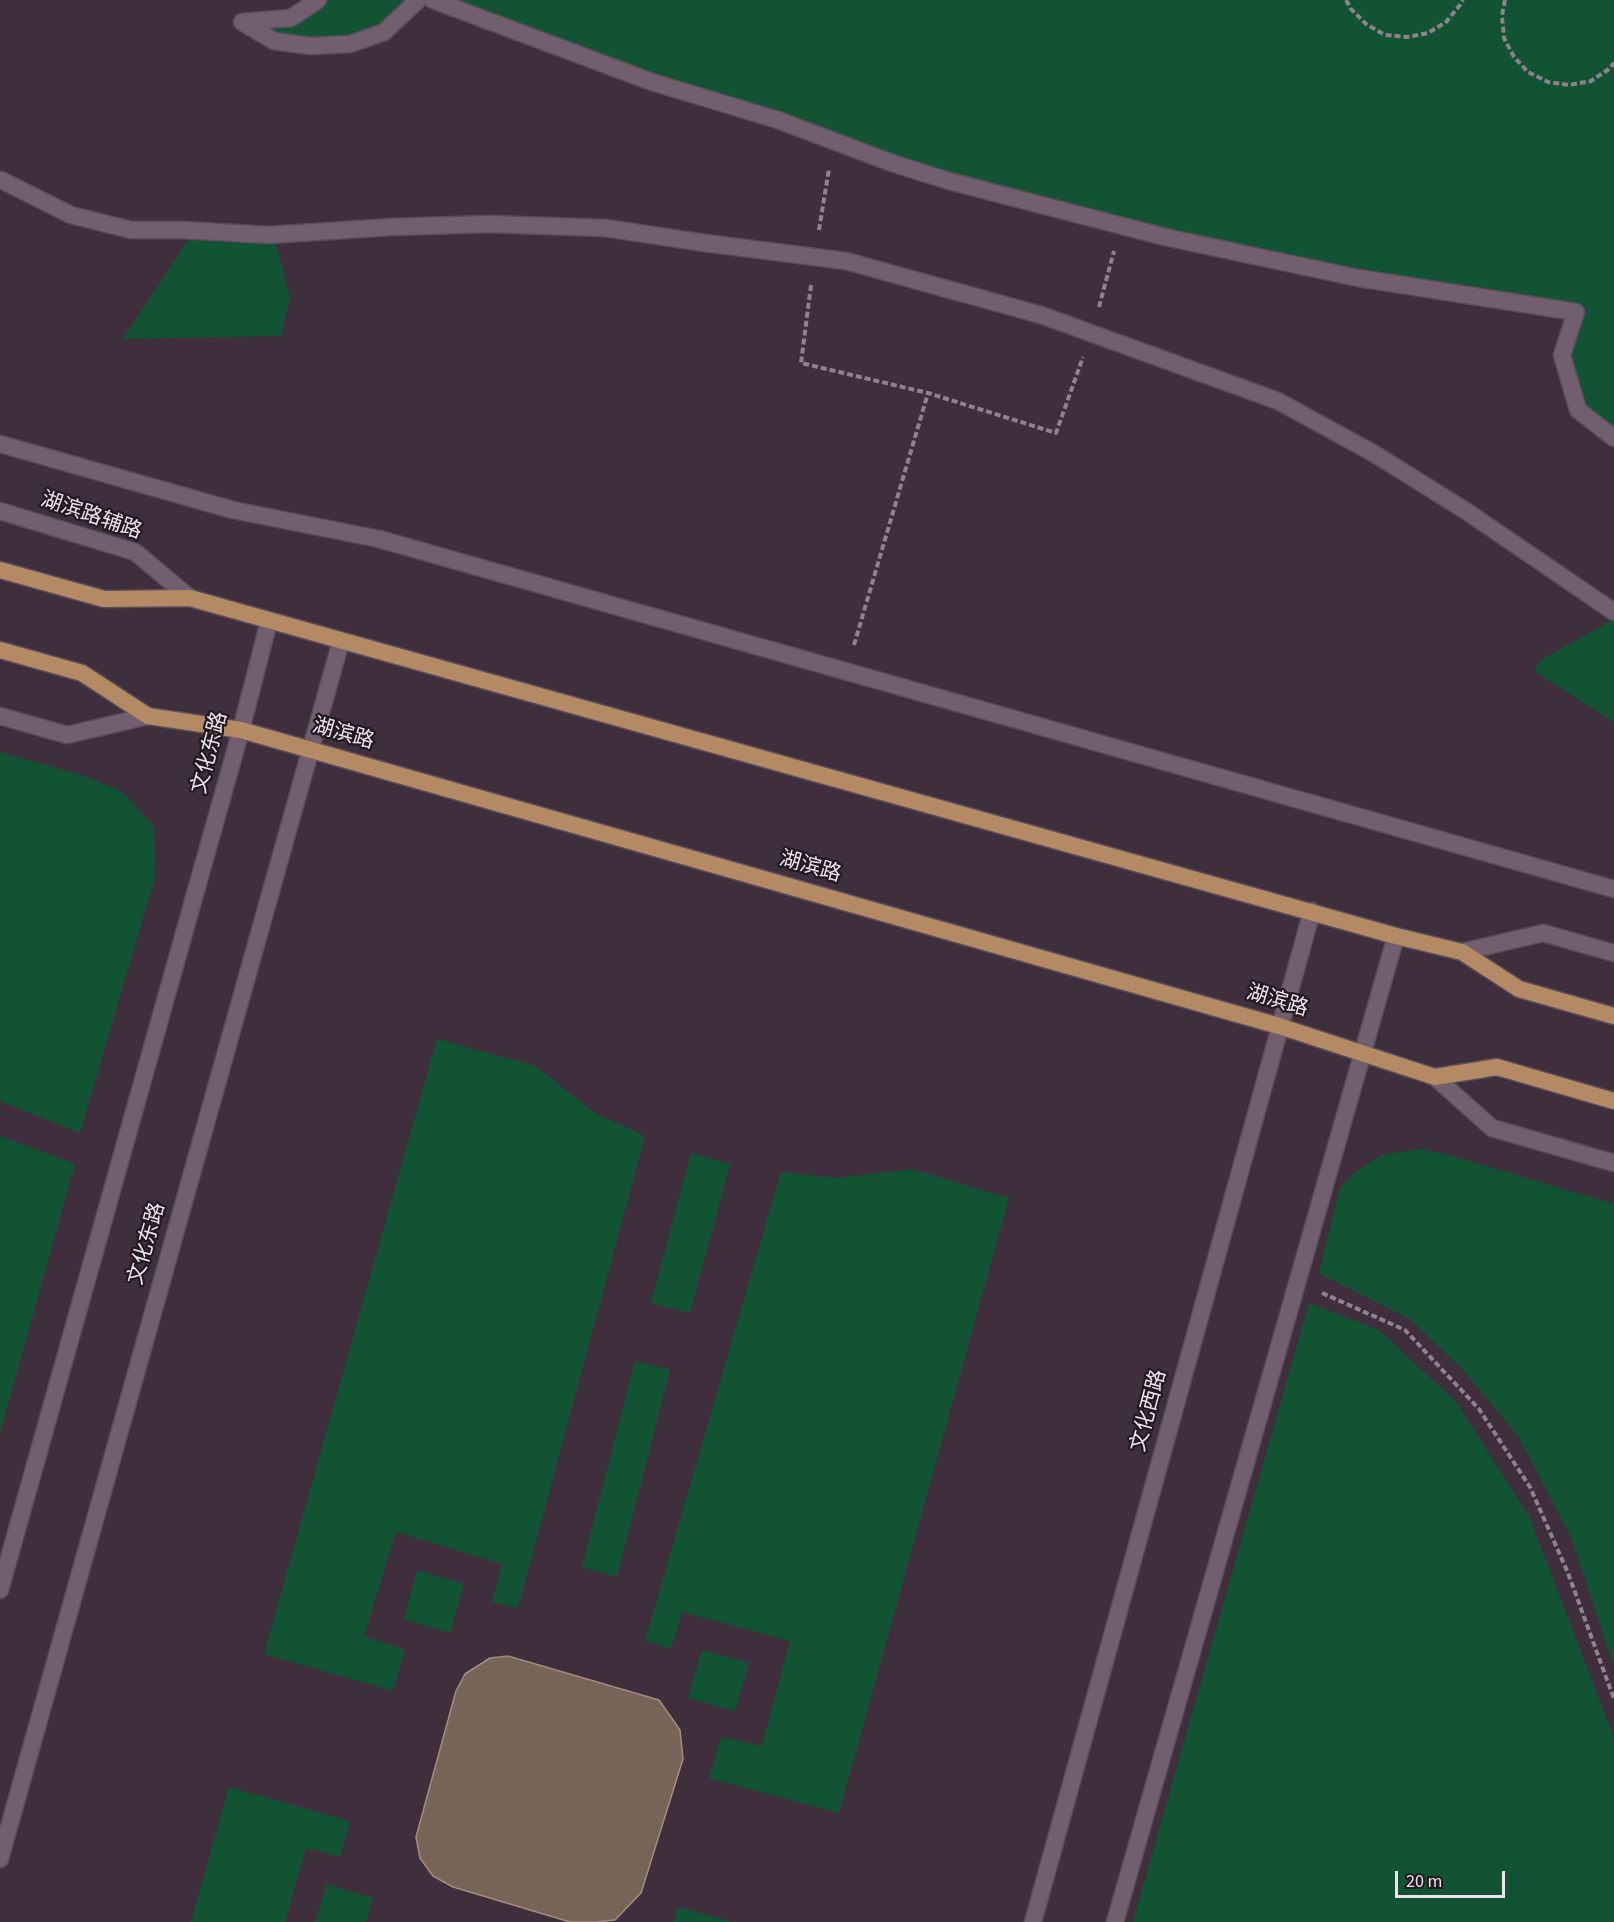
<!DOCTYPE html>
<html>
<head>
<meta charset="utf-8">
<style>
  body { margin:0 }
  #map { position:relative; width:1614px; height:1922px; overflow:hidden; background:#3f2f3d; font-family:"Source Sans 3",sans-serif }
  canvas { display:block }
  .scale { position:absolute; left:1395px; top:1871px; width:110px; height:27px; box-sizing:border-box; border:3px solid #efe4ee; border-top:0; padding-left:8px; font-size:18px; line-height:21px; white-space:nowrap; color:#efe4ee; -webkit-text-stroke:4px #211a20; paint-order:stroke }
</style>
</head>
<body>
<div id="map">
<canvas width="1614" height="1922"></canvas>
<div class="scale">20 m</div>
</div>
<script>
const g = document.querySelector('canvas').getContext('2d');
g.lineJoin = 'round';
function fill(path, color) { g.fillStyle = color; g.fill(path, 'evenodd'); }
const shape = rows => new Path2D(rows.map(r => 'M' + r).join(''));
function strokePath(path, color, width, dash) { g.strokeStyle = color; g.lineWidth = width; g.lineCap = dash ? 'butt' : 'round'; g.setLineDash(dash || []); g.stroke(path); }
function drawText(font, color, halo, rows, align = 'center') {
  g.font = font + ' "Source Sans 3","Noto Sans SC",sans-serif'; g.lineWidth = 4.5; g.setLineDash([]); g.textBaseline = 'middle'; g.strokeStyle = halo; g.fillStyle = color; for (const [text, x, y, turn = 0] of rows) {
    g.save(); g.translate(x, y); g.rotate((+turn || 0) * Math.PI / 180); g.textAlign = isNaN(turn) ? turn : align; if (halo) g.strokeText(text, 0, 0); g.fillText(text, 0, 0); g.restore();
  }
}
const green = shape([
  [318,0,418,0,384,32,311,46,242,22,291,18],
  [433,0,1614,0,1614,438,1578,410,1562,355,1576,312,1358,278,949,181],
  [194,231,274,234,290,298,281,336,123,339],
  [1614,619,1614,722,1534,671,1541,660],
  [0,752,84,776,122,792,154,827,155,877,80,1133,0,1101],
  [437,1039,535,1066,595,1113,645,1136,518,1608,492,1602,502,1564,396,1532,364,1636,405,1650,393,1691,264,1654],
  [0,1136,75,1164,0,1433],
  [1420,1149,1449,1155,1614,1204,1614,1667,1572,1539,1518,1436,1464,1371,1410,1319,1319,1273,1340,1188,1354,1173,1382,1155],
  [691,1153,730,1164,690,1313,651,1303],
  [912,1169,1009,1198,839,1813,709,1778,721,1737,762,1746,790,1641,682,1612,671,1649,645,1641,781,1172,836,1178],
  [1309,1303,1379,1330,1456,1402,1529,1516,1614,1738,1614,1922,1133,1922],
  [635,1361,670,1370,617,1577,582,1567],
  [417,1570,464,1584,450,1633,404,1619],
  [702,1650,749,1663,735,1711,688,1698],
  [229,1787,350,1821,340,1857,306,1848,285,1922,191,1922],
  [327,1884,373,1898,366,1922,315,1922],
  [678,1907,733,1922,674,1922]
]);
const building = shape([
  [508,1656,659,1700,680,1730,683,1759,641,1893,615,1920,596,1922,570,1922,453,1887,433,1876,420,1858,416,1837,456,1691,465,1674,490,1658,508,1656]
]);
const path = shape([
  [1346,0,1351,9,1366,24,1385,35,1407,37,1428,33,1446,22,1460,5,1463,0],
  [1505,0,1502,16,1504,38,1514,57,1528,72,1548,82,1569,85,1591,81,1609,69,1614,63],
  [819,230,829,169],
  [811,285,801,363,928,393,1056,433,1083,357],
  [1099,307,1114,251],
  [854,645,928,393],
  [1322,1293,1405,1330,1479,1409,1530,1487,1568,1573,1614,1699]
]);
const service = shape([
  [318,0,291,18,242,22,274,41,311,46,350,44,384,32,418,0],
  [433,0,652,82,778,120,892,163,949,181,1165,237,1358,278,1576,312,1562,355,1578,410,1614,438],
  [1,180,71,215,131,230,183,230,268,235,392,227,489,224,605,228,705,243,846,261,1041,315,1278,401,1373,453,1466,511,1614,612],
  [0,444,233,510,379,539,1614,889]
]);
const tertiary = shape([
  [0,511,135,552,190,598],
  [0,716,67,735,148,716],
  [1462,952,1543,933,1614,953],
  [1435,1077,1492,1128,1614,1163],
  [0,1590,241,730,269,621],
  [0,1859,341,641],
  [1033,1922,1312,911],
  [1115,1922,1396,936]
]);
const primary = shape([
  [0,570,104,599,190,598,1396,936,1462,952,1519,989,1614,1016],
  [0,650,82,673,148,716,241,730,1279,1026,1435,1077,1497,1067,1614,1101]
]);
const streetNames = [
  ["湖滨路辅路",91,517,19],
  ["湖滨路",343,735,16],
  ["文化东路",211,753,-75],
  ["湖滨路",810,868,16],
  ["湖滨路",1277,1002,17],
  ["文化东路",148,1244,-74],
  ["文化西路",1150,1411,-75]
];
fill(green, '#125334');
fill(building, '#786357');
strokePath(building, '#a28c7f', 1.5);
strokePath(service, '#5a4c59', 19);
strokePath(tertiary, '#5a4c59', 19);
strokePath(primary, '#5a4c59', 19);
strokePath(path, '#8f818d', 4, [6, 3]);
strokePath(service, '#715f6f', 16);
strokePath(tertiary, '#715f6f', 16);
strokePath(primary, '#b48a64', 16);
drawText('21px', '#efe4ee', '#211a20', streetNames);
</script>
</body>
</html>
